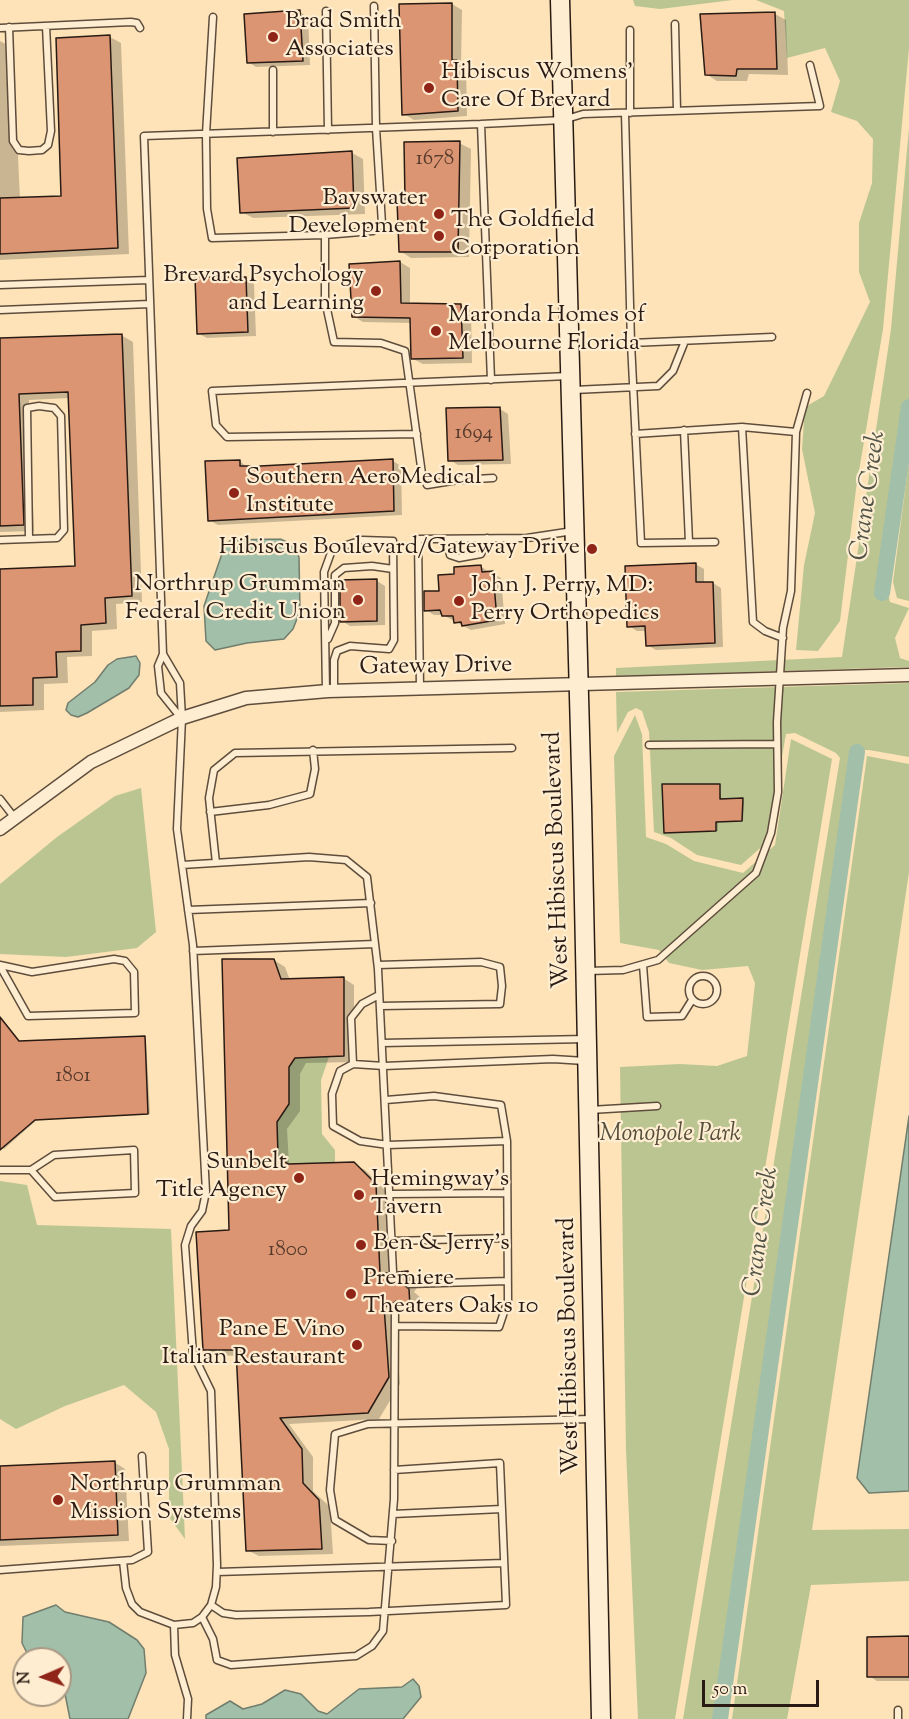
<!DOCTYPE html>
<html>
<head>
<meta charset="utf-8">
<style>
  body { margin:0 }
  #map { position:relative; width:909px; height:1719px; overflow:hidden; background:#fde3b7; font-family:"Sorts Mill Goudy",serif }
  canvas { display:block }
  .north { position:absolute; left:12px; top:1647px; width:60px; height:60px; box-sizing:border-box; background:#feedd0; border:2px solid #a99985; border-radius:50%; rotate:268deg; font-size:16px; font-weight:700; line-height:24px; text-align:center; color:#291b14 }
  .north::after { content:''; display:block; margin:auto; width:21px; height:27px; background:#8f2418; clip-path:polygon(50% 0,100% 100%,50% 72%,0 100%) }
  .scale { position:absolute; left:702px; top:1680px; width:117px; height:27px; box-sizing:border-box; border:3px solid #291b14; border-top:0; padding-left:8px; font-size:18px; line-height:21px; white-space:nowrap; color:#291b14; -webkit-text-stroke:4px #feedd0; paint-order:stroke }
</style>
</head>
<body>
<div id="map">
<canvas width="909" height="1719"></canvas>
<div class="north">N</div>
<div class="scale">50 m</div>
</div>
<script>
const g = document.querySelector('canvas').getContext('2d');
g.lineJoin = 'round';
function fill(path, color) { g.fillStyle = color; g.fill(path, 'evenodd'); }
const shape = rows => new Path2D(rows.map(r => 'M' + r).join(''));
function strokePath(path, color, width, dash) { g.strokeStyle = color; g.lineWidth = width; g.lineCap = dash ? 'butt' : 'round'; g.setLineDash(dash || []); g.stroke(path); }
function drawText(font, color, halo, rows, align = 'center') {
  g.font = font + ' "Sorts Mill Goudy",serif'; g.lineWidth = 4.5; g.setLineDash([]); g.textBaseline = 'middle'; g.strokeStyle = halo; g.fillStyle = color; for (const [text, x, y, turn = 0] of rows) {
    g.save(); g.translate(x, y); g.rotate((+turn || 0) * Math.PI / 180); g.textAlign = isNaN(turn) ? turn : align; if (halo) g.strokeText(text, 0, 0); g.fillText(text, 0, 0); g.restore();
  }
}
const green = shape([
  [633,0,733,0,660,9,635,6],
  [756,0,909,0,909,48,883,329,856,489,840,621,818,651,796,650,804,565,815,513,802,449,805,407,824,396,870,302,859,272,859,223,872,183,873,139,857,121,831,112,840,81,825,48,787,58,784,11],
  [909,128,909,402,885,581,890,602,909,608,895,638,900,658,909,661,909,667,616,676,616,668,842,657,891,329],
  [909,461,909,601,897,598,893,582],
  [909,683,909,757,869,750,864,750,859,756,725,1719,683,1719,840,758,836,753,795,733,786,734,767,842,741,865,697,855,671,838,654,832,649,732,642,711,636,708,628,712,617,733,616,692],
  [635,715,642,734,646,837,666,844,694,861,743,873,775,845,791,739,832,759,675,1719,638,1719,626,1450,620,1067,680,1064,717,1066,747,1056,755,983,748,966,702,970,669,963,659,950,620,943,614,756],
  [867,756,909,764,909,872,812,1530,909,1529,909,1581,811,1585,787,1719,732,1719],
  [141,788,156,932,137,948,66,957,0,954,0,884,57,837,115,796],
  [329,1057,321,1080,322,1134,335,1150,335,1163,288,1164,278,1156,277,1122,289,1104,289,1067,295,1058],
  [0,1181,27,1185,37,1225,171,1229,185,1539,169,1517,169,1449,156,1412,124,1385,65,1406,16,1429,0,1419]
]);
const water = shape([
  [280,539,292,544,299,557,300,611,293,629,284,639,247,643,215,650,206,641,204,606,225,545,231,540,280,539],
  [136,656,140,663,139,675,129,688,87,713,78,717,71,715,66,710,68,703,95,682,108,665,117,659,136,656],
  [909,1116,909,1491,869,1493,857,1478,909,1116],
  [56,1605,65,1612,109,1622,137,1640,144,1649,146,1673,128,1719,70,1719,65,1694,60,1688,60,1659,30,1659,22,1643,23,1617,56,1605],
  [413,1679,419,1686,421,1697,403,1719,206,1719,206,1715,230,1701,243,1709,262,1704,285,1690,301,1694,318,1711,327,1714,359,1689,402,1687,413,1679]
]);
const shadow = shape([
  [452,4,462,10,461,65,466,67,467,116,414,120,404,114,400,6],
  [300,12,308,17,310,65,256,67,248,62],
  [775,14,786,20,788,75,749,74,747,81,717,81,706,74],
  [110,37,121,43,129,254,0,260,0,41,13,48,20,199,62,198],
  [459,143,471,149,469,257,411,258,400,251,407,201],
  [352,153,363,159,365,214,253,218,242,212,239,160],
  [400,262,410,268,410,304,461,305,471,311,472,363,423,364,413,359,411,323,363,322,353,316,351,265],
  [246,279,254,284,256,336,207,338,199,334],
  [121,335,133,342,142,602,116,604,117,629,92,631,92,656,67,657,68,683,44,684,44,710,0,712,0,570,76,568,70,398,29,400,34,531,0,532,0,340],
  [500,409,508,414,511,464,458,465,450,460],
  [240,461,248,468,393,461,401,466,402,515,218,525,209,520,206,462],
  [695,564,704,569,704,583,713,583,721,588,723,647,656,650,647,645,647,631,637,631,629,626],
  [481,567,501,578,505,624,471,630,443,615,434,615,426,610,456,575],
  [377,581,385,586,385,625,350,626,342,621],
  [719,786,722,801,744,801,743,821,718,822,718,831,666,832],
  [274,960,285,967,290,980,343,978,354,985,354,1062,306,1063,300,1074,300,1111,287,1129,289,1164,354,1164,365,1170,387,1192,390,1276,395,1278,408,1272,419,1279,419,1285,414,1292,420,1297,420,1311,406,1307,401,1311,394,1311,400,1384,379,1419,289,1424,313,1457,313,1491,330,1507,333,1554,259,1556,247,1550,238,1356,215,1355,204,1349,230,1232],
  [0,1018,20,1042,146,1039,150,1114,37,1120,4,1149,2,1148,0,1145],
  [114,1462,125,1469,129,1541,0,1546,0,1467],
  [909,1638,909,1681,877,1681,869,1676]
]);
const canal = shape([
  [882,593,909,407],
  [720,1719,857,752]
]);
const building = shape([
  [452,3,452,60,457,60,458,111,402,115,399,4,452,3],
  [300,10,303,61,247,63,244,14,300,10],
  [775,12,777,69,737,69,736,76,705,75,700,14,775,12],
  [110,35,118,248,0,254,0,198,61,196,56,38,110,35],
  [460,141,458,252,399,252,397,200,405,200,404,142,460,141],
  [352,151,354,208,240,213,237,158,352,151],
  [400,261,401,303,461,304,463,358,411,359,410,318,352,317,349,264,400,261],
  [195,277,246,277,248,332,197,334,195,277],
  [122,334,132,596,105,598,106,623,81,625,81,651,56,652,57,677,33,678,33,705,0,706,0,569,75,566,68,392,19,394,24,525,0,526,0,338,122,334],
  [500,407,503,460,448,461,446,408,500,407],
  [393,459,394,511,208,521,205,461,240,460,240,466,260,466,393,459],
  [696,563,696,582,713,582,715,643,646,646,645,626,627,627,625,566,696,563],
  [481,565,482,572,493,571,497,620,462,626,461,622,454,623,453,616,442,616,440,610,424,611,424,591,439,591,438,575,454,574,454,567,481,565],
  [377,579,377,621,340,622,340,580,377,579],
  [662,784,720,784,720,799,743,798,742,821,716,822,716,831,664,833,662,784],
  [222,959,274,959,281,979,344,977,344,1056,295,1058,289,1067,289,1104,277,1122,278,1156,288,1164,354,1162,376,1184,380,1273,388,1273,394,1277,398,1272,408,1271,409,1279,404,1285,409,1289,410,1306,400,1306,396,1301,390,1306,384,1306,389,1377,368,1413,280,1418,302,1449,303,1483,319,1500,322,1549,246,1551,236,1350,203,1350,196,1232,229,1230,222,959],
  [0,1017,19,1041,145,1036,148,1114,35,1120,0,1150,0,1017],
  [115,1461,118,1535,0,1540,0,1466,115,1461],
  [909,1636,909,1677,867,1677,867,1637,909,1636]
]);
const lane = shape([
  [326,11,328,130],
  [213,17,206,134,207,209,212,238,325,235,373,231,382,224,376,128,374,6],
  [675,24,677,111],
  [9,27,13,141,19,150,29,151,42,150,48,145,51,131,46,26],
  [0,28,131,22,137,23,140,28],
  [630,30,630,113],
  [625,113,631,343,641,543,715,542],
  [481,124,491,380],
  [273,132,273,70],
  [325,235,325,300,334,342,381,343,405,351,422,474,427,485,458,480,493,478],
  [0,285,149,280],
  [0,310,150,304],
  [631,343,772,337],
  [574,390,658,386,673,371,685,341],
  [742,427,753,622,765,631,783,638],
  [684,430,689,542],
  [417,434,227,437,216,425,212,391,569,376],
  [635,434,742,427,796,432],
  [447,539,450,555,459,558,481,554,487,538],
  [0,540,29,539,57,538,64,530,61,416,54,408,39,406,27,408,29,539],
  [328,639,335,623,335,575,344,568,372,566,393,569],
  [420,688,418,539,527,538,573,531],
  [326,691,324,572,332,550,362,540,393,541,394,640,389,649,350,646,337,651,334,660,334,690],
  [181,718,161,693,158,666,163,654,144,136,481,124,563,120,583,114,820,106,810,65],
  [649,745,777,744],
  [0,799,14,817],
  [210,812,269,805,310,794,315,769,313,750],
  [216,863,209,798,214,770,235,753,512,748],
  [182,865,309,857,346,860,367,877,378,969,393,1272],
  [188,910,371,903],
  [193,951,375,944],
  [0,965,32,972,114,959,125,961,134,972,135,1013,28,1016,0,966],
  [378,965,481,962,500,967,502,986,500,1004,380,1006],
  [643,965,647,1017,682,1016,692,1000],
  [587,971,623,970,658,960,756,873,771,833,778,792,777,722,783,628,791,591,796,432,807,393],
  '689 990a14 14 0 1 1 28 0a14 14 0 1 1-28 0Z',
  [382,1043,586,1039],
  [353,1064,351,1018,362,1004,379,995],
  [386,1100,434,1096,501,1105,507,1141,508,1300,499,1327,395,1326],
  [590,1110,657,1106],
  [507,1141,388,1145,360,1141,333,1126,332,1094,340,1071,353,1064,384,1066,553,1059,585,1061],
  [134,1150,135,1193,55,1197,31,1170,54,1155,134,1150],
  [0,1170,31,1170],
  [390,1194,507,1193],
  [392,1241,507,1238],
  [409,1284,507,1281],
  [393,1514,502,1509],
  [392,1541,369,1540,335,1520,330,1490,335,1434,368,1424,592,1419],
  [123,1561,126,1588,132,1604,140,1612,174,1625,193,1623,202,1617,211,1605,216,1587,217,1565,211,1391,193,1354,185,1245,191,1226,202,1211,206,1192,193,945,177,829,182,718,180,683,163,654],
  [0,1570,132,1560,148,1552,142,1456],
  [217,1572,504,1563],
  [211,1605,223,1613,236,1615,369,1612,506,1605,500,1463,394,1470],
  [202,1617,213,1639,217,1660,231,1665,356,1656,372,1646,383,1631,394,1499,395,1306],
  [174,1625,175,1655,188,1699,187,1719],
  [898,1710,898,1719]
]);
const street = shape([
  [0,829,91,762,182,718,246,698,328,691,909,675]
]);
const secondary = shape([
  [560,0,582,806,601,1719]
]);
const markers = [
  [273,37,6,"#8f2418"],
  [429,88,6,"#8f2418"],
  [439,214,6,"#8f2418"],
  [439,236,6,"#8f2418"],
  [376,291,6,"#8f2418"],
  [436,331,6,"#8f2418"],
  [234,493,6,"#8f2418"],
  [592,549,6,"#8f2418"],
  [358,600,6,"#8f2418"],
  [459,601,6,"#8f2418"],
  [299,1178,6,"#8f2418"],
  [359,1195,6,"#8f2418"],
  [361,1245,6,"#8f2418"],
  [351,1294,6,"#8f2418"],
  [357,1345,6,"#8f2418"],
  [58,1500,6,"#8f2418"]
];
const numberNames = [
  ["1678",435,160],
  ["1694",474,434],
  ["1801",73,1077],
  ["1800",288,1251]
];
const poiNames = [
  ["Brad Smith",285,23],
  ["Associates",285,51],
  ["Hibiscus Womens'",441,74],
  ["Care Of Brevard",441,102],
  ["Bayswater",427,200,"right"],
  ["Development",427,228,"right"],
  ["The Goldfield",451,222],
  ["Corporation",451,250],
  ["Brevard Psychology",364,277,"right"],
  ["and Learning",364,305,"right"],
  ["Maronda Homes of",448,317],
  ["Melbourne Florida",448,345],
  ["Southern AeroMedical",246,479],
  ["Institute",246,507],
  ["Hibiscus Boulevard/Gateway Drive",580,549,"right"],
  ["Northrup Grumman",346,586,"right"],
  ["Federal Credit Union",346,614,"right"],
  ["John J. Perry, MD:",471,587],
  ["Perry Orthopedics",471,615],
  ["Sunbelt",287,1164,"right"],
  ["Title Agency",287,1192,"right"],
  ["Hemingway's",371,1181],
  ["Tavern",371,1209],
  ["Ben & Jerry's",373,1245],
  ["Premiere",363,1280],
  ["Theaters Oaks 10",363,1308],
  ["Pane E Vino",345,1331,"right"],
  ["Italian Restaurant",345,1359,"right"],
  ["Northrup Grumman",70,1486],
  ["Mission Systems",70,1514]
];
const streetNames = [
  ["Gateway Drive",436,668,-1],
  ["West Hibiscus Boulevard",559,860,-92],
  ["West Hibiscus Boulevard",571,1346,-91]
];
const parkNames = [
  ["Monopole Park",670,1136]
];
const waterNames = [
  ["Crane Creek",870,496,-82],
  ["Crane Creek",763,1232,-82]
];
fill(green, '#bbc592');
fill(water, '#a1bfa9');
strokePath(water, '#717d6d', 1.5);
fill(shadow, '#0003');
strokePath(canal, '#a1bfa9', 16);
fill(building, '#db9572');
strokePath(building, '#291b14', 1.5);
strokePath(lane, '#5e4d3d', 9);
strokePath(street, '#5e4d3d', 15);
strokePath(secondary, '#291b14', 21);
strokePath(lane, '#feedd0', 6);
strokePath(street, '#feedd0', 12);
strokePath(secondary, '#feedd0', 18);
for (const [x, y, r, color] of markers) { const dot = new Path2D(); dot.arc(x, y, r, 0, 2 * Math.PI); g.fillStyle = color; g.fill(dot); strokePath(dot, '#feedd0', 2); }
drawText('21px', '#563a2c', null, numberNames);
drawText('24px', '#291b14', '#feedd0', poiNames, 'left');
drawText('24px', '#291b14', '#feedd0', streetNames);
drawText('italic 24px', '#554e3a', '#feedd0', parkNames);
drawText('italic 26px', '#535448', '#feedd0', waterNames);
</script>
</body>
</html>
